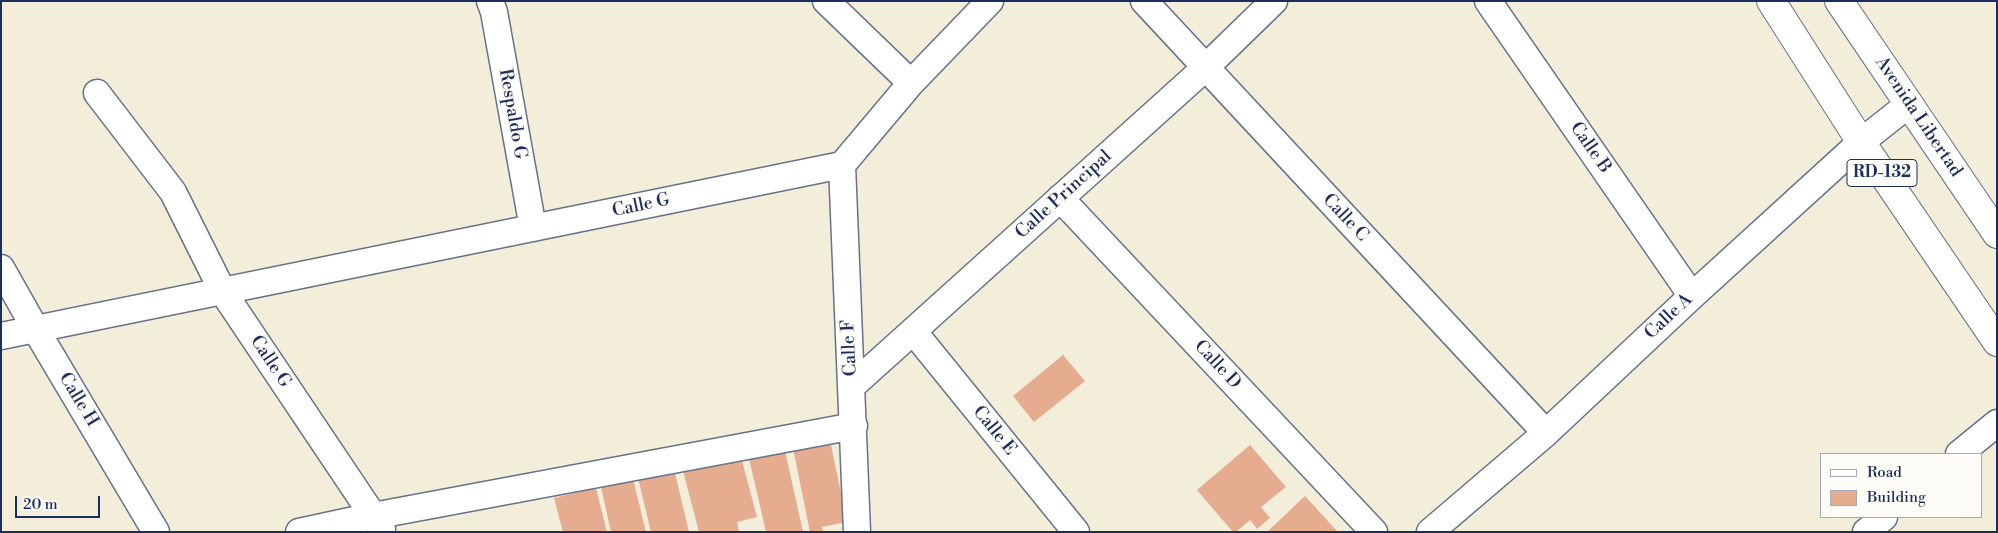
<!DOCTYPE html>
<html>
<head>
<meta charset="utf-8">
<style>
  body { margin:0 }
  #map { position:relative; width:1998px; height:533px; overflow:hidden; background:#f2eeda; font-family:"Libre Bodoni",serif }
  canvas { display:block }
  .frame { position:absolute; inset:0; border:2px solid #1b2f5e; pointer-events:none }
  .legend { position:absolute; left:1820px; top:453px; width:162px; height:65px; box-sizing:border-box; background:#fdfcf7; border:1px solid #a3aaba; margin:0; padding:6px 9px; list-style:none; font-size:15px; color:#1b2f5e }
  .legend li { display:flex; align-items:center; gap:10px; height:25px }
  .legend b { width:25px; border:1px solid #a3aaba }
  .scale { position:absolute; left:15px; top:496px; width:85px; height:22px; box-sizing:border-box; border:2px solid #1b2f5e; border-top:0; padding-left:6px; font-size:15px; line-height:18px; white-space:nowrap; color:#1b2f5e; -webkit-text-stroke:4px #fdfcf7; paint-order:stroke }
</style>
</head>
<body>
<div id="map">
<canvas width="1998" height="533"></canvas>
<div class="frame"></div>
<ul class="legend">
<li><b style="height:6px;background:#fff"></b>Road</li>
<li><b style="height:14px;background:#e5ac90"></b>Building</li>
</ul>
<div class="scale">20 m</div>
</div>
<script>
const g = document.querySelector('canvas').getContext('2d');
g.lineJoin = 'round';
function fill(path, color) { g.fillStyle = color; g.fill(path, 'evenodd'); }
const shape = rows => new Path2D(rows.map(r => 'M' + r).join(''));
function strokePath(path, color, width, dash) { g.strokeStyle = color; g.lineWidth = width; g.lineCap = dash ? 'butt' : 'round'; g.setLineDash(dash || []); g.stroke(path); }
function drawText(font, color, halo, rows, align = 'center') {
  g.font = font + ' "Libre Bodoni",serif'; g.lineWidth = 4; g.setLineDash([]); g.textBaseline = 'middle'; g.strokeStyle = halo; g.fillStyle = color; for (const [text, x, y, turn = 0] of rows) {
    g.save(); g.translate(x, y); g.rotate((+turn || 0) * Math.PI / 180); g.textAlign = isNaN(turn) ? turn : align; if (halo) g.strokeText(text, 0, 0); g.fillText(text, 0, 0); g.restore();
  }
}
const building = shape([
  [1063,355,1085,381,1034,422,1013,396],
  [830,440,847,522,822,527,823,532,810,532,793,448],
  [1250,445,1286,487,1261,507,1270,518,1257,529,1250,520,1236,532,1233,532,1197,490],
  [784,446,803,532,766,532,748,454],
  [740,453,757,517,737,522,739,532,699,532,682,467],
  [674,469,689,532,651,532,638,478],
  [633,479,646,532,611,532,601,487],
  [596,488,607,532,563,532,554,498],
  [1305,496,1338,532,1267,532]
]);
const street = shape([
  [490,1,494,12,533,228],
  [826,1,911,83],
  [1144,1,1546,433],
  [1488,1,1692,296],
  [97,93,173,192,223,292,382,529],
  [842,165,857,532],
  [1060,198,1374,532],
  [1,268,36,330,156,532],
  [913,331,1076,532],
  [1,336,842,165,911,83,990,1],
  [852,386,1205,68,1274,1],
  [1959,454,1997,423],
  [299,532,373,516,854,426],
  [1430,532,1546,433,1692,296,1861,142,1909,104],
  [1866,532,1884,517]
]);
const primary = shape([
  [1771,1,1861,142,1997,342],
  [1839,1,1997,234]
]);
const shields = [
  [1882,173,70]
];
const shieldNames = [
  ["RD-132",1882,173]
];
const streetNames = [
  ["Respaldo G",512,114,80],
  ["Avenida Libertad",1918,117,56],
  ["Calle B",1590,148,55],
  ["Calle Principal",1064,195,-42],
  ["Calle G",641,206,-12],
  ["Calle C",1345,218,47],
  ["Calle A",1669,317,-43],
  ["Calle F",850,348,-93],
  ["Calle G",270,362,56],
  ["Calle D",1217,365,47],
  ["Calle H",78,400,59],
  ["Calle E",994,431,51]
];
fill(building, '#e5ac90');
strokePath(street, '#667289', 29);
strokePath(primary, '#667289', 30);
strokePath(street, '#fff', 26);
strokePath(primary, '#fff', 28);
for (const [x, y, w] of shields) { const box = new Path2D(); box.roundRect(x - w / 2, y - 13.5, w, 27, 4); g.fillStyle = '#fdfcf7'; g.fill(box); strokePath(box, '#1b2f5e', 1); }
drawText('bold 16px', '#1b2f5e', null, shieldNames);
drawText('18px', '#1b2f5e', '#fdfcf7', streetNames);
</script>
</body>
</html>
